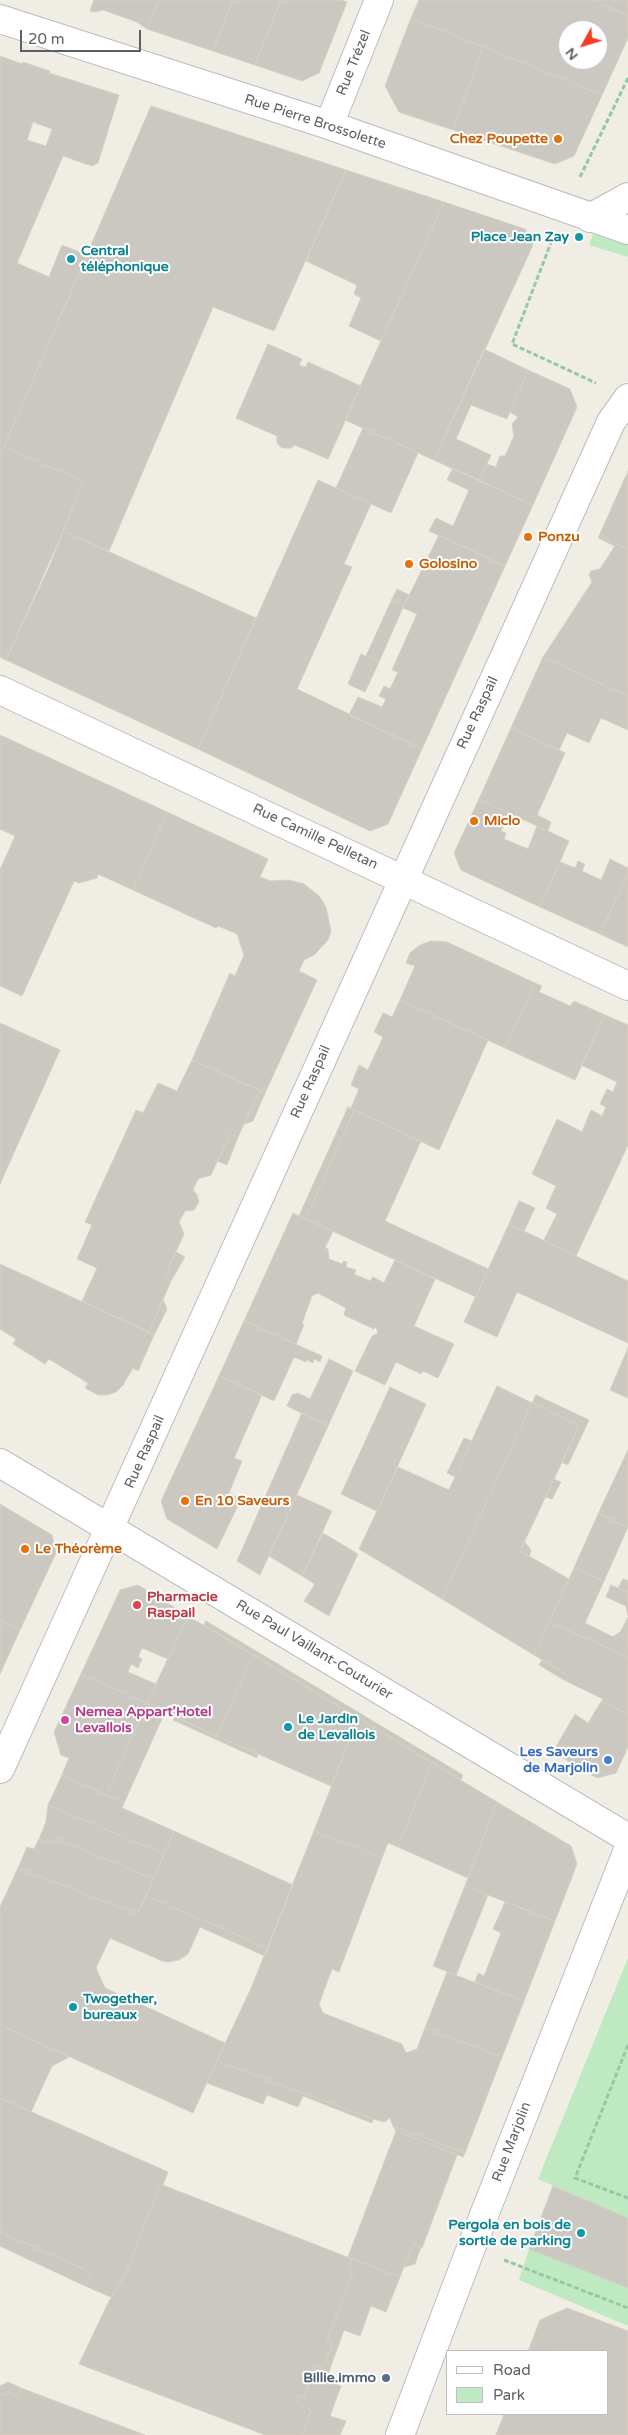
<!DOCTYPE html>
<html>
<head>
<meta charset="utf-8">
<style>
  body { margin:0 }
  #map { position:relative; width:628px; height:2435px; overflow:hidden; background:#f0ede4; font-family:"Varela Round",sans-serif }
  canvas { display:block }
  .legend { position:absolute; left:446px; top:2350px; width:162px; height:65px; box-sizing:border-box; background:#fff; border:1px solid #bebfc2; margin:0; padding:6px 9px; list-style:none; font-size:15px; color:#5c6066 }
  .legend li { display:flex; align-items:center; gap:10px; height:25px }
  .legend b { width:25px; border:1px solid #bebfc2 }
  .north { position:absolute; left:558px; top:20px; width:50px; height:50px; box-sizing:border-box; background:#fff; border:1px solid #bebfc2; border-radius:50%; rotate:231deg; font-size:14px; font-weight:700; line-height:20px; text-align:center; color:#5c6066 }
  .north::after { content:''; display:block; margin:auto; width:18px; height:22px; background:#f63c23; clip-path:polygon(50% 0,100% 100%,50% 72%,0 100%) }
  .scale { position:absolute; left:20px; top:30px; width:121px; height:22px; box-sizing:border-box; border:2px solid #5c6066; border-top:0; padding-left:6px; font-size:15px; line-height:18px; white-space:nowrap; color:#5c6066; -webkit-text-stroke:4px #fff; paint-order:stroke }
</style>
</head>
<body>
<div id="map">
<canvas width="628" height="2435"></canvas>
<ul class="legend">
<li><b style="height:6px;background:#fff"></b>Road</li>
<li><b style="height:14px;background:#bfe9c0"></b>Park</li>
</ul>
<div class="north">N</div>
<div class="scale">20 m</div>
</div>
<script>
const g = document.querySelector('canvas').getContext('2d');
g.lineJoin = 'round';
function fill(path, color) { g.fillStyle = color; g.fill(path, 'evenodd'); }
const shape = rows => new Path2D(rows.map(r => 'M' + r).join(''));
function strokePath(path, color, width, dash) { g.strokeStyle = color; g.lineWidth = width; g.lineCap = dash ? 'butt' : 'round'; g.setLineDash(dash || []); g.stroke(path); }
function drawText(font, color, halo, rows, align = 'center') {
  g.font = font + ' "Varela Round",sans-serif'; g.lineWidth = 4; g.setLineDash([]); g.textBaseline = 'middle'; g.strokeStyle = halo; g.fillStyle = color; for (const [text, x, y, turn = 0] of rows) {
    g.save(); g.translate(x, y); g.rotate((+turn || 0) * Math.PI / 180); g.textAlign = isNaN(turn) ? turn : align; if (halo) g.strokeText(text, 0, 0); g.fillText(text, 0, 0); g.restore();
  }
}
const green = shape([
  [593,234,628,245,628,257,589,245],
  [628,1958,628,2218,538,2179],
  [529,2249,628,2288,628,2326,519,2280]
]);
const building = shape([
  [94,0,159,0,147,29,137,22,103,10,96,12,90,11,94,0],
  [159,0,233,0,213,51,147,29,159,0],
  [233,0,281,0,255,65,213,51,233,0],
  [281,0,341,0,347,2,319,73,302,81,255,65,281,0],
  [419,0,594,0,628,16,628,38,602,95,411,18,419,0],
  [568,30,598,30,598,60,568,60,568,30],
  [594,0,628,0,628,16,594,0],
  [411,18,483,47,453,130,399,112,385,86,411,18],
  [483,47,602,95,574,156,555,164,453,130,483,47],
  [0,56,22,64,23,62,50,71,49,73,119,95,98,163,92,166,63,156,17,263,49,277,62,245,87,255,0,456,0,56],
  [33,122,52,129,46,146,27,140,33,122],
  [151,106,346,170,274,331,213,307,109,551,63,531,83,481,4,447,151,106],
  [346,170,444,202,381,341,349,326,361,298,354,294,357,285,306,261,346,170],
  [444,202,525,229,533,245,434,460,345,420,444,202],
  [268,344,302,359,299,365,306,367,308,362,361,386,328,459,295,445,291,448,282,448,277,443,277,436,236,418,268,344],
  [484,349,528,370,507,419,471,405,456,439,491,455,479,481,434,460,484,349],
  [528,370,570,389,577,407,533,505,479,481,487,464,496,467,500,456,505,456,514,436,512,424,518,417,510,412,528,370],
  [363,428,418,453,391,513,336,488,363,428],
  [4,447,83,481,50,565,6,660,0,657,0,456,4,447],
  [453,468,533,505,505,566,429,531,436,518,453,526,469,490,447,480,453,468],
  [628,471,628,549,599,536,628,471],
  [318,480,371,504,344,564,352,567,297,689,422,749,388,824,370,831,198,749,318,480],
  [63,531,256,618,198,749,6,660,63,531],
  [439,535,505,566,422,749,349,715,358,697,382,707,386,699,379,696,384,686,390,689,398,672,392,670,417,614,403,608,439,535],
  [599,536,628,549,628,696,543,657,592,582,589,575,591,571,600,569,615,546,598,538,599,536],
  [397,589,409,595,404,605,392,599,397,589],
  [392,599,404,605,379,662,366,656,392,599],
  [361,654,379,662,365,692,348,684,361,654],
  [543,657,628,696,628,730,601,718,589,743,567,733,559,750,511,728,543,657],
  [511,728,565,753,537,815,551,822,548,831,479,799,511,728],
  [0,735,167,812,133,890,98,874,97,878,79,883,74,881,22,996,0,986,0,870,15,836,0,829,0,735],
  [479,799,509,813,501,831,506,833,504,839,528,849,537,826,569,841,540,907,461,870,454,853,479,799],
  [167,812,268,859,260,877,271,881,289,880,304,884,319,896,326,907,331,931,328,940,314,955,304,960,299,971,317,980,265,1093,192,1060,230,973,235,976,244,955,237,934,218,926,216,928,133,890,167,812],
  [610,859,628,868,628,873,600,934,540,907,560,862,575,868,578,861,585,864,582,871,601,880,610,859],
  [628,873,628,947,600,934,628,873],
  [431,941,447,942,535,983,505,1048,400,1000,415,966,406,963,410,953,420,945,431,941],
  [535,983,542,986,539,992,570,1006,574,1001,605,1015,575,1080,505,1048,535,983],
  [400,1000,488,1040,439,1150,351,1108,359,1089,351,1085,359,1065,368,1070,383,1037,374,1032,383,1013,392,1017,400,1000],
  [605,1015,628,1025,628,1145,576,1256,544,1240,557,1214,546,1208,556,1186,532,1174,557,1119,582,1132,591,1110,602,1116,606,1107,600,1104,607,1089,613,1092,617,1082,581,1065,605,1015],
  [0,1023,60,1050,0,1184,0,1023],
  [192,1060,260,1090,238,1137,230,1134,211,1175,198,1179,193,1190,197,1195,199,1202,194,1210,185,1211,179,1222,184,1234,164,1278,171,1281,149,1332,82,1301,97,1268,77,1259,92,1225,85,1222,136,1110,143,1113,158,1083,177,1091,192,1060],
  [260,1090,265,1093,253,1121,244,1124,260,1090],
  [348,1107,354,1110,306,1219,299,1216,348,1107],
  [354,1110,421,1141,385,1221,488,1269,476,1297,306,1219,354,1110],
  [230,1134,238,1137,227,1165,217,1161,230,1134],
  [519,1201,535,1208,524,1231,509,1224,519,1201],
  [293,1213,333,1231,325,1248,328,1249,329,1259,342,1264,344,1261,347,1262,346,1267,356,1270,354,1274,370,1281,373,1277,384,1283,395,1260,435,1279,414,1326,454,1344,438,1378,423,1371,421,1374,396,1362,385,1385,355,1371,372,1336,378,1333,376,1327,374,1329,344,1315,346,1308,318,1293,312,1296,302,1323,304,1325,296,1344,244,1321,293,1213],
  [509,1224,628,1281,628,1343,517,1292,497,1337,464,1322,509,1224],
  [176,1252,185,1257,171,1281,164,1278,176,1252],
  [0,1264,154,1335,138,1371,133,1368,123,1385,116,1392,107,1395,98,1395,85,1388,88,1383,49,1359,45,1364,13,1344,16,1339,0,1329,0,1264],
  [163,1299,167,1309,154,1335,149,1332,163,1299],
  [244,1321,322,1356,320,1362,314,1359,313,1363,307,1360,306,1362,294,1357,274,1401,219,1376,244,1321],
  [628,1348,628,1398,610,1390,628,1348],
  [329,1359,353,1371,328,1426,287,1406,292,1395,298,1393,310,1399,329,1359],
  [219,1376,262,1395,234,1458,242,1461,229,1493,241,1499,217,1549,167,1519,161,1501,219,1376],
  [497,1386,532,1403,442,1599,359,1549,398,1467,449,1490,497,1386],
  [390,1387,426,1404,377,1511,341,1494,390,1387],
  [536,1395,589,1420,568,1465,561,1462,579,1426,532,1403,536,1395],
  [532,1403,579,1426,520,1551,569,1579,534,1655,442,1599,532,1403],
  [302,1413,328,1426,260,1575,237,1561,302,1413],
  [464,1438,472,1441,455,1477,447,1473,464,1438],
  [628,1450,628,1527,598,1514,628,1450],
  [554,1479,561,1482,552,1499,545,1497,554,1479],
  [297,1495,332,1511,302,1576,269,1556,297,1495],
  [0,1504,52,1535,56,1553,20,1630,0,1620,0,1504],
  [598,1514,628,1527,604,1581,574,1568,598,1514],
  [323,1533,358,1554,329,1616,304,1601,315,1584,302,1576,323,1533],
  [524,1541,531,1550,529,1557,520,1551,524,1541],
  [574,1568,604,1581,585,1623,613,1637,621,1631,628,1617,628,1657,549,1622,574,1568],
  [623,1579,628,1581,628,1592,618,1588,623,1579],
  [138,1585,188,1616,168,1659,142,1648,138,1657,142,1659,138,1668,131,1664,128,1672,156,1684,147,1703,81,1674,120,1590,138,1585],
  [611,1585,628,1592,628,1616,626,1606,606,1597,611,1585],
  [188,1616,253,1655,217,1736,147,1703,188,1616],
  [0,1620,20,1630,0,1674,0,1620],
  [206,1621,463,1775,461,1780,204,1625,206,1621],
  [549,1622,628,1657,628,1714,601,1702,603,1699,566,1681,569,1676,534,1655,549,1622],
  [253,1655,358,1718,331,1786,217,1736,253,1655],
  [542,1660,569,1676,566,1681,539,1665,542,1660],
  [81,1674,147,1703,106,1795,62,1775,69,1758,61,1755,54,1732,81,1674],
  [601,1702,628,1714,628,1747,616,1773,597,1778,553,1752,575,1714,588,1723,601,1702],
  [147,1703,165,1712,124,1803,106,1795,147,1703],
  [175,1717,217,1736,215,1739,173,1720,175,1717],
  [358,1718,432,1763,398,1847,388,1843,382,1858,314,1831,358,1718],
  [217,1736,258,1754,257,1758,215,1739,217,1736],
  [432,1763,497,1802,468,1878,398,1847,432,1763],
  [62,1775,124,1803,122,1808,174,1831,164,1854,48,1805,62,1775],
  [497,1802,571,1846,577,1864,555,1921,465,1886,497,1802],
  [48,1805,164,1854,153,1879,55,1838,53,1844,39,1839,46,1822,48,1805],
  [174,1831,293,1885,268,1948,146,1896,174,1831],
  [314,1831,382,1858,339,1972,332,1969,319,2004,323,2013,402,2044,406,2053,417,2049,425,2028,502,2057,465,2153,393,2126,390,2118,384,2122,373,2119,217,2061,252,1986,314,1831],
  [55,1838,153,1879,137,1914,18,1868,27,1847,34,1849,39,1839,53,1844,55,1838],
  [18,1868,137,1914,146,1896,268,1948,265,1956,200,1927,188,1954,179,1960,168,1962,162,1961,110,1938,96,1968,105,1988,225,2043,193,2113,0,2025,0,1907,18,1868],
  [465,1886,488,1895,456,1975,433,1966,465,1886],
  [505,1902,555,1921,524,2001,475,1982,478,1973,484,1976,501,1933,493,1929,505,1902],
  [447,1972,524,2001,502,2057,425,2028,447,1972],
  [0,2025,69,2057,52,2066,31,2112,0,2098,0,2025],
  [217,2061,373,2119,372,2123,303,2096,298,2107,267,2095,263,2104,207,2083,217,2061],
  [0,2098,168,2172,163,2185,160,2184,125,2276,111,2297,85,2286,91,2272,0,2232,0,2098],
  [393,2126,465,2153,463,2157,396,2131,393,2126],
  [396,2131,457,2155,422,2248,413,2244,400,2277,348,2257,396,2131],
  [160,2184,352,2259,348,2268,354,2270,327,2340,333,2342,324,2368,316,2365,304,2398,299,2395,296,2403,311,2410,302,2435,265,2435,79,2364,109,2301,125,2276,160,2184],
  [553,2186,628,2218,628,2288,529,2249,553,2186],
  [0,2232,91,2272,85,2286,0,2246,0,2232],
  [413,2244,421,2247,415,2264,404,2267,413,2244],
  [352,2259,400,2277,386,2312,371,2306,360,2336,344,2330,326,2380,341,2386,330,2416,346,2421,340,2435,302,2435,311,2410,296,2403,299,2395,304,2398,316,2365,324,2368,333,2342,327,2340,354,2270,348,2268,352,2259],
  [567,2308,628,2331,628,2435,496,2435,504,2414,607,2414,607,2351,528,2351,540,2320,567,2308],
  [8,2382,21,2388,18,2396,9,2393,0,2396,0,2386,8,2382],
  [21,2388,145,2435,0,2435,0,2396,9,2393,18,2396,21,2388]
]);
const path = shape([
  [580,177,628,78],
  [552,240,512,344,596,383],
  [628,2045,575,2178,628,2198],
  [504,2260,628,2308]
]);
const minor = shape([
  [0,19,329,125,628,230],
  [329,125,379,0],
  [590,218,628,197],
  [0,690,628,986],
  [0,1463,628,1838],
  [0,1769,611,422,628,398],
  [400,2435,471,2248,628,1850]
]);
const markers = [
  [558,139,5,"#e8710a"],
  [579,237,5,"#0f9aa8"],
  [71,259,5,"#0f9aa8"],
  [528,537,5,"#e8710a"],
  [409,564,5,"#e8710a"],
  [474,821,5,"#e8710a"],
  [185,1501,5,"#e8710a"],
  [25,1549,5,"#e8710a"],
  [137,1605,5,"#e0444e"],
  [65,1720,5,"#d1479c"],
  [288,1727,5,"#0f9aa8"],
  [608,1760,5,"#3f7fe0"],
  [73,2007,5,"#0f9aa8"],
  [581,2233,5,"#0f9aa8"],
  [386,2378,5,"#5c6f8a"]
];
const streetNames = [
  ["Rue Trézel",354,63,-68],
  ["Rue Pierre Brossolette",315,122,18],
  ["Rue Raspail",478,713,-65],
  ["Rue Camille Pelletan",315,837,25],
  ["Rue Raspail",311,1082,-66],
  ["Rue Raspail",145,1452,-66],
  ["Rue Paul Vaillant-Couturier",314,1650,31],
  ["Rue Marjolin",512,2142,-69]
];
const foodNames = [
  ["Chez Poupette",548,139,"right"],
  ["Ponzu",538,537],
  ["Golosino",419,564],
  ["Miclo",484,821],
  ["En 10 Saveurs",195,1501],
  ["Le Théorème",35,1549]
];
const cultureNames = [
  ["Place Jean Zay",569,237,"right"],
  ["Central",81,251],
  ["téléphonique",81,267],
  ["Le Jardin",298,1719],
  ["de Levallois",298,1735],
  ["Twogether,",83,1999],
  ["bureaux",83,2015],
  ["Pergola en bois de",571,2225,"right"],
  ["sortie de parking",571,2241,"right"]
];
const healthNames = [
  ["Pharmacie",147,1597],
  ["Raspail",147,1613]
];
const hotelNames = [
  ["Nemea Appart'Hotel",75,1712],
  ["Levallois",75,1728]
];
const shopNames = [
  ["Les Saveurs",598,1752],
  ["de Marjolin",598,1768]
];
const serviceNames = [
  ["Billie.immo",376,2378]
];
fill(green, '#bfe9c0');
fill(building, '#cbc8c1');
strokePath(building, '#d5d0c2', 1);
strokePath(minor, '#b9bcc1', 30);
strokePath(path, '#96c8a6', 3, [5, 2.5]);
strokePath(minor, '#fff', 28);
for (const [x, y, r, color] of markers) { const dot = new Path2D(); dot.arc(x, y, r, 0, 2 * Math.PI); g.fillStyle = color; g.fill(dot); strokePath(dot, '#fff', 2); }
drawText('14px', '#5c6066', '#fff', streetNames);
drawText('bold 14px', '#c56008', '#fff', foodNames, 'left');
drawText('bold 14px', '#0d838f', '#fff', cultureNames, 'left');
drawText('bold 14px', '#be3a42', '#fff', healthNames, 'left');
drawText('bold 14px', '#b23c85', '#fff', hotelNames, 'left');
drawText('bold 14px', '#366cbe', '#fff', shopNames, 'right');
drawText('bold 14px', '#4e5e75', '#fff', serviceNames, 'right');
</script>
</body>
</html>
